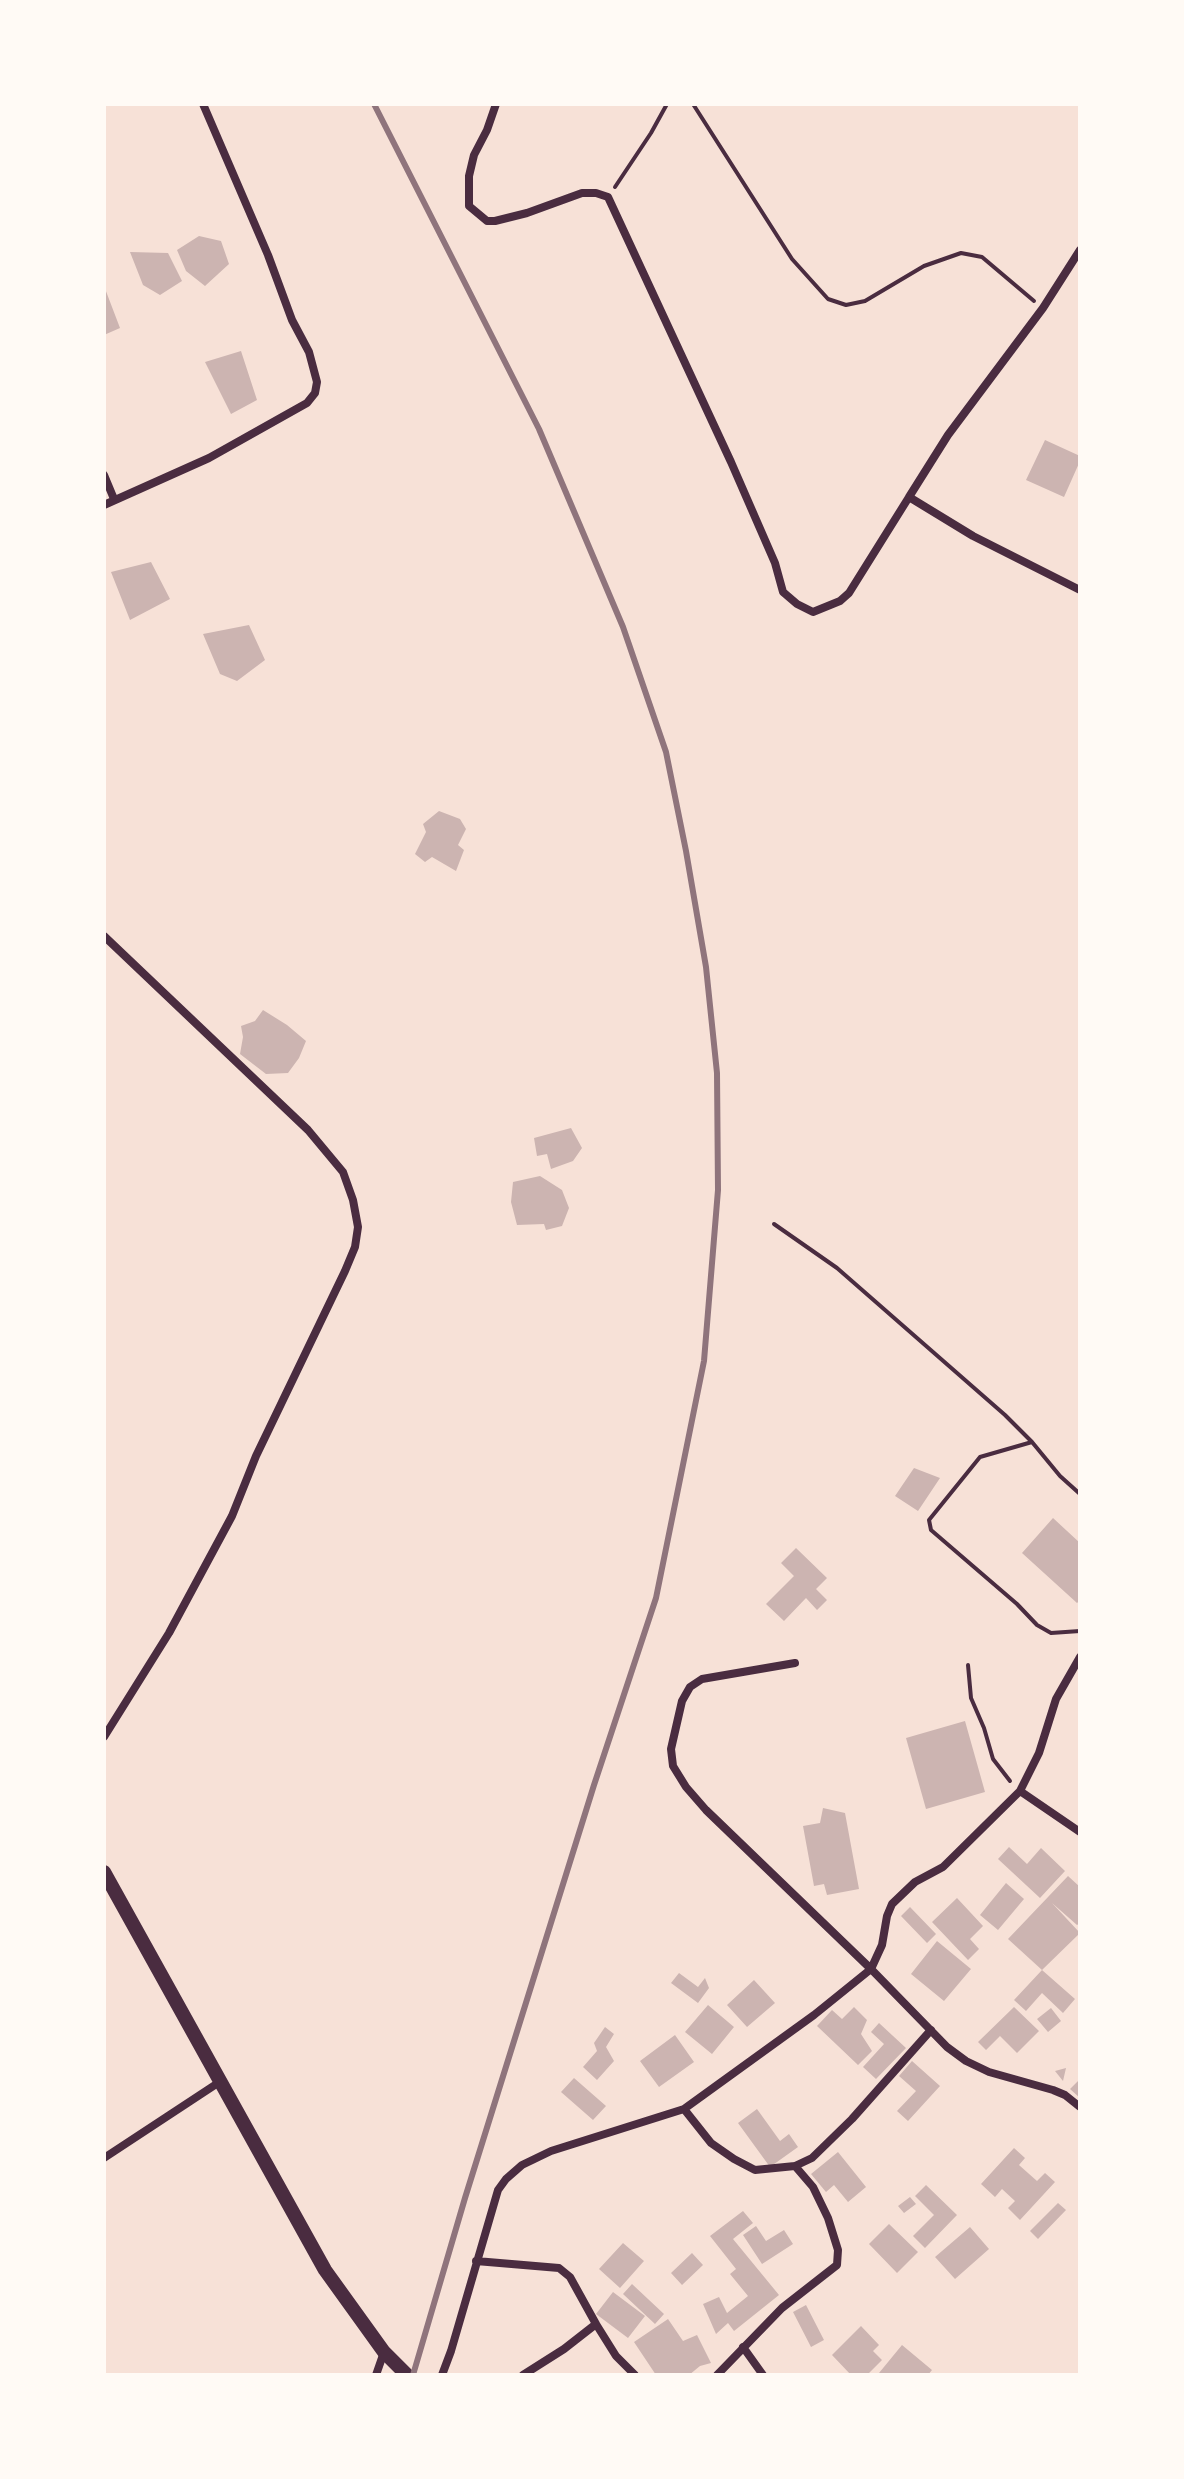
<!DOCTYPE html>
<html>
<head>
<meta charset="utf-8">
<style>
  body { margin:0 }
  #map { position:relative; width:1184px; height:2479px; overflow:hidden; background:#f7e1d7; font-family:"Titillium Web",sans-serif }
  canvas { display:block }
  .frame { position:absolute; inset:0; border:106px solid #fffaf5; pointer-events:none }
</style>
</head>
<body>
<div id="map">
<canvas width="1184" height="2479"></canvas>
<div class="frame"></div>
</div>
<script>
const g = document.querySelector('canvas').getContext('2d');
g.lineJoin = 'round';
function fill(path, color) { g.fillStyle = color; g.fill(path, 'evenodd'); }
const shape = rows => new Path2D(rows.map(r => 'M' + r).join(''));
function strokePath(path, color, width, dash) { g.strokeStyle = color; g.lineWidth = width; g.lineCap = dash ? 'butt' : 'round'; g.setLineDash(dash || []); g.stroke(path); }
const building = shape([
  [199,236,221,241,229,264,205,286,186,271,177,250],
  [130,252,168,253,182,281,160,295,143,285],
  [104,286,120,328,104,335],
  [241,351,257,400,231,414,205,362],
  [1045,440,1080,456,1080,461,1064,497,1026,480],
  [151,562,170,599,130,620,111,572],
  [249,625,265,660,237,681,220,674,203,634],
  [439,811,460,819,466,829,458,845,464,850,456,871,432,857,425,862,415,854,426,832,423,824],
  [263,1010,287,1025,306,1041,299,1058,288,1073,266,1074,240,1054,243,1037,241,1026,255,1021],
  [571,1128,582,1148,573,1161,551,1169,547,1154,537,1156,534,1138],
  [540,1176,562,1190,569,1208,562,1226,546,1230,544,1224,517,1225,511,1202,513,1182],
  [914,1468,940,1478,918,1511,895,1496],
  [1053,1518,1080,1543,1080,1600,1077,1603,1022,1553],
  [796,1548,827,1578,816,1589,827,1600,817,1610,806,1598,784,1621,766,1604,794,1576,781,1563],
  [965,1721,985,1792,926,1809,906,1738],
  [823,1808,845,1813,859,1889,827,1895,824,1884,814,1886,803,1826,820,1823],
  [1009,1847,1027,1864,1041,1848,1065,1871,1040,1898,998,1859],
  [1068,1876,1080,1887,1080,1923,1077,1925,1052,1903,1080,1933,1042,1970,1075,1999,1063,2013,1042,1993,1026,2011,1014,2000,1042,1970,1008,1939],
  [1006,1883,1024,1899,998,1930,980,1915],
  [957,1898,983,1926,970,1939,979,1949,968,1960,932,1922],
  [910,1907,936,1934,927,1943,901,1916],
  [937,1941,971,1969,944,2001,911,1974],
  [679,1973,698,1987,705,1978,709,1988,698,2003,671,1983],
  [754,1980,775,2003,747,2027,727,2005],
  [708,2005,734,2027,712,2054,685,2032],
  [854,2007,867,2020,861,2034,872,2051,858,2065,817,2026,832,2010,842,2019],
  [1014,2007,1039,2031,1017,2053,1000,2036,986,2050,978,2042],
  [1051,2008,1061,2021,1048,2032,1037,2019],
  [879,2023,906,2048,876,2079,863,2067,884,2044,871,2032],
  [605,2027,614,2034,606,2047,614,2061,597,2080,583,2067,597,2051,594,2043],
  [675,2035,694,2062,659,2087,640,2061],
  [912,2061,940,2086,908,2121,897,2111,916,2091,899,2076],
  [1066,2068,1063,2081,1055,2071],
  [574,2078,606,2106,593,2120,561,2092],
  [1080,2079,1080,2098,1070,2089],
  [757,2109,780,2141,789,2134,798,2147,770,2167,738,2123],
  [1014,2148,1025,2158,1019,2165,1037,2181,1045,2173,1055,2182,1020,2220,1008,2208,1015,2201,1002,2189,995,2197,981,2184],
  [838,2152,866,2187,848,2202,834,2185,826,2192,811,2174],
  [926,2185,957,2215,925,2248,913,2236,934,2215,915,2196],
  [910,2197,916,2204,904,2213,898,2206],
  [1058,2203,1066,2210,1038,2239,1030,2231],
  [743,2211,753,2223,733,2239,779,2295,734,2331,728,2323,716,2334,703,2304,719,2297,727,2313,748,2296,730,2274,736,2269,710,2236],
  [889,2224,918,2252,897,2273,869,2244],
  [756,2226,766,2241,784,2230,793,2244,762,2264,743,2235],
  [970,2227,989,2249,955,2279,935,2257],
  [623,2243,644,2261,620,2288,599,2269],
  [692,2253,703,2265,682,2285,671,2273],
  [632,2284,664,2314,655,2324,623,2294],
  [613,2292,645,2316,628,2338,596,2314],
  [806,2305,824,2340,811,2347,793,2312],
  [668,2319,683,2341,697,2335,711,2363,700,2366,689,2375,656,2375,634,2342],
  [861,2326,879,2345,873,2351,882,2360,867,2375,851,2375,832,2355],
  [902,2345,932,2370,928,2375,882,2375,879,2373]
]);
const path = shape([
  [693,104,792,259,828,299,846,305,865,301,924,266,961,253,982,257,1034,301],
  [615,187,651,133,667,104],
  [774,1224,837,1268,1005,1415,1032,1442,1060,1476,1080,1494],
  [1032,1442,980,1457,929,1520,931,1530,1017,1604,1037,1625,1051,1633,1080,1631],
  [968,1665,971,1698,984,1728,993,1759,1010,1781]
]);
const minor = shape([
  [496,104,487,130,474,155,469,176,469,206,487,221,495,221,527,213,582,193,596,193,608,197,731,462,775,563,783,592,797,604,813,612,840,601,849,593,909,497,973,536,1080,590],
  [104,475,114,499],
  [909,497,948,435,1043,308,1080,250],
  [104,505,209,458,307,403,315,393,317,382,309,352,292,320,268,255,203,104],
  [104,936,308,1130,343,1172,353,1200,358,1227,355,1247,345,1271,256,1456,232,1516,169,1633,104,1737],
  [795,1663,702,1679,690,1687,682,1701,671,1749,673,1766,686,1787,706,1810,871,1969,947,2047,966,2061,989,2072,1053,2090,1065,2095,1080,2107],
  [1020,1791,1080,1832],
  [684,2109,711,2143,734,2159,755,2170,795,2166,812,2158,852,2119,931,2030],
  [104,2158,221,2081],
  [476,2261,559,2268,570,2277,596,2324,564,2349,523,2375],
  [596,2324,616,2356,635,2375],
  [743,2347,763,2375],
  [376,2375,384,2352],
  [442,2375,451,2351,498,2190,506,2179,522,2165,551,2151,684,2109,814,2015,871,1969,882,1945,887,1916,892,1904,915,1882,943,1867,1020,1791,1039,1753,1056,1699,1080,1657],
  [717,2375,782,2308,837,2265,838,2250,828,2218,813,2187,795,2166]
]);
const tertiary = shape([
  [104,1872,325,2270,384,2352,407,2375]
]);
const rail = shape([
  [374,104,539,429,623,627,666,752,686,851,706,967,717,1073,718,1190,704,1361,656,1598,594,1785,465,2198,413,2375]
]);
fill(building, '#ccb4b1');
strokePath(path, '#4a2c40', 4);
strokePath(minor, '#4a2c40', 8);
strokePath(tertiary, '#4a2c40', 14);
strokePath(rail, '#8f747c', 6);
</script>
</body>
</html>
